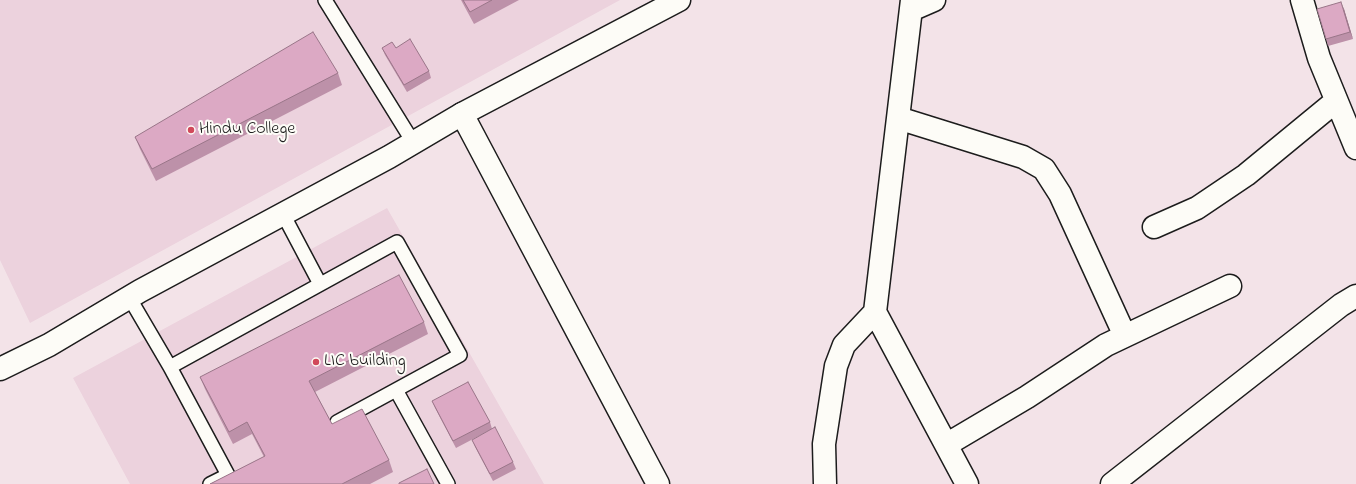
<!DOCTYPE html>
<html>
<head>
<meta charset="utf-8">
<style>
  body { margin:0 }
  canvas { display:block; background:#f3e3e8 }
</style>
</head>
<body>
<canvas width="1356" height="484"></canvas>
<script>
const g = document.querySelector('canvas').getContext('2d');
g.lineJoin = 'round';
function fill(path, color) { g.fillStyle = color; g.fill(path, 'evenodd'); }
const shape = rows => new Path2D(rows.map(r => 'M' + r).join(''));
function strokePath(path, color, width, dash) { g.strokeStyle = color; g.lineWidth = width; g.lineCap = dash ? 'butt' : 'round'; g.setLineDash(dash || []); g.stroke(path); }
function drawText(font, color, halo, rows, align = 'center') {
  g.font = font + ' "Indie Flower",sans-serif'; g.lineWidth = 4; g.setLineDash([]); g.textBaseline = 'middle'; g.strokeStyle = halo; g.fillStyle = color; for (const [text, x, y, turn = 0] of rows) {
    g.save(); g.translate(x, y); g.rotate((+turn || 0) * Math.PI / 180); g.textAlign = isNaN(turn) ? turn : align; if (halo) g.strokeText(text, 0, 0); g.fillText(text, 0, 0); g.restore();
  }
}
const built = shape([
  [0,0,620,0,30,323,0,260],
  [387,208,544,484,130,484,73,378]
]);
const lane = shape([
  [325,0,413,142],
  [283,214,320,284],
  [129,297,170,367,228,475,210,484],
  [170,367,397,242,460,355,337,422],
  [396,390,448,484]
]);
const street = shape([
  [912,0,875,312,967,484],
  [1302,0,1319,58,1356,148],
  [911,10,934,0],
  [462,114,658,484],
  [898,118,1023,157,1044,169,1060,194,1125,336],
  [1154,227,1197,208,1246,175,1336,101],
  [946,445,1027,397,1106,345,1230,286],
  [825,484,824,444,836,366,844,345,875,312],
  [1112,484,1341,305,1356,296]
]);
const secondary = shape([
  [0,369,49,345,140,291,389,157,462,114,679,0]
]);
const wall = shape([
  [461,0,519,0,474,24],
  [1344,9,1353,39,1328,46,1326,39],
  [382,48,396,48,429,71,431,78,407,92,385,55],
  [338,73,342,85,156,181,140,149,135,137],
  [424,322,428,334,315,392,332,424,389,460,393,472,370,484,210,484,264,457,252,434,233,444,205,389,200,377],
  [432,401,490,422,492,429,456,448,435,408],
  [472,440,513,462,516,469,493,481,475,447]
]);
const shadedWall = shape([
  [1341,2,1344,9,1353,39,1350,32]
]);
const building = shape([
  [463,0,492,0,470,12,463,0],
  [1341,2,1350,32,1326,39,1317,9,1341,2],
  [313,32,338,73,152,169,135,137,313,32],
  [410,39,429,71,404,85,382,48,392,42,396,48,410,39],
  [399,275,424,322,309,381,332,424,362,409,389,460,342,484,210,484,265,456,247,422,229,432,200,377,399,275],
  [468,382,490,422,453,441,432,401,468,382],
  [495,427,513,462,490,474,472,440,495,427],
  [427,469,434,484,399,484,399,483,427,469]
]);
const markers = [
  [191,130,4,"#d1495b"],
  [316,362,4,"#d1495b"]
];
const poiNames = [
  ["Hindu College",199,130],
  ["LIC building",324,362]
];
fill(built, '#ecd2dd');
strokePath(lane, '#1c1c1c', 16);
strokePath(street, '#1c1c1c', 25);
strokePath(secondary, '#1c1c1c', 25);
strokePath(lane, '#fdfcf7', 13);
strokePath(street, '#fdfcf7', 22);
strokePath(secondary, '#fdfcf7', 22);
fill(wall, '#bd91a9');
fill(shadedWall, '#9a7689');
fill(building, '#dca9c4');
strokePath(building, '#9a7689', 1);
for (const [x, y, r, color] of markers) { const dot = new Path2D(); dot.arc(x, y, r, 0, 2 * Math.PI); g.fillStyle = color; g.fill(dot); strokePath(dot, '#fdfcf7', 1.5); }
drawText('18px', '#1c1c1c', '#fdfcf7', poiNames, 'left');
</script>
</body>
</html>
